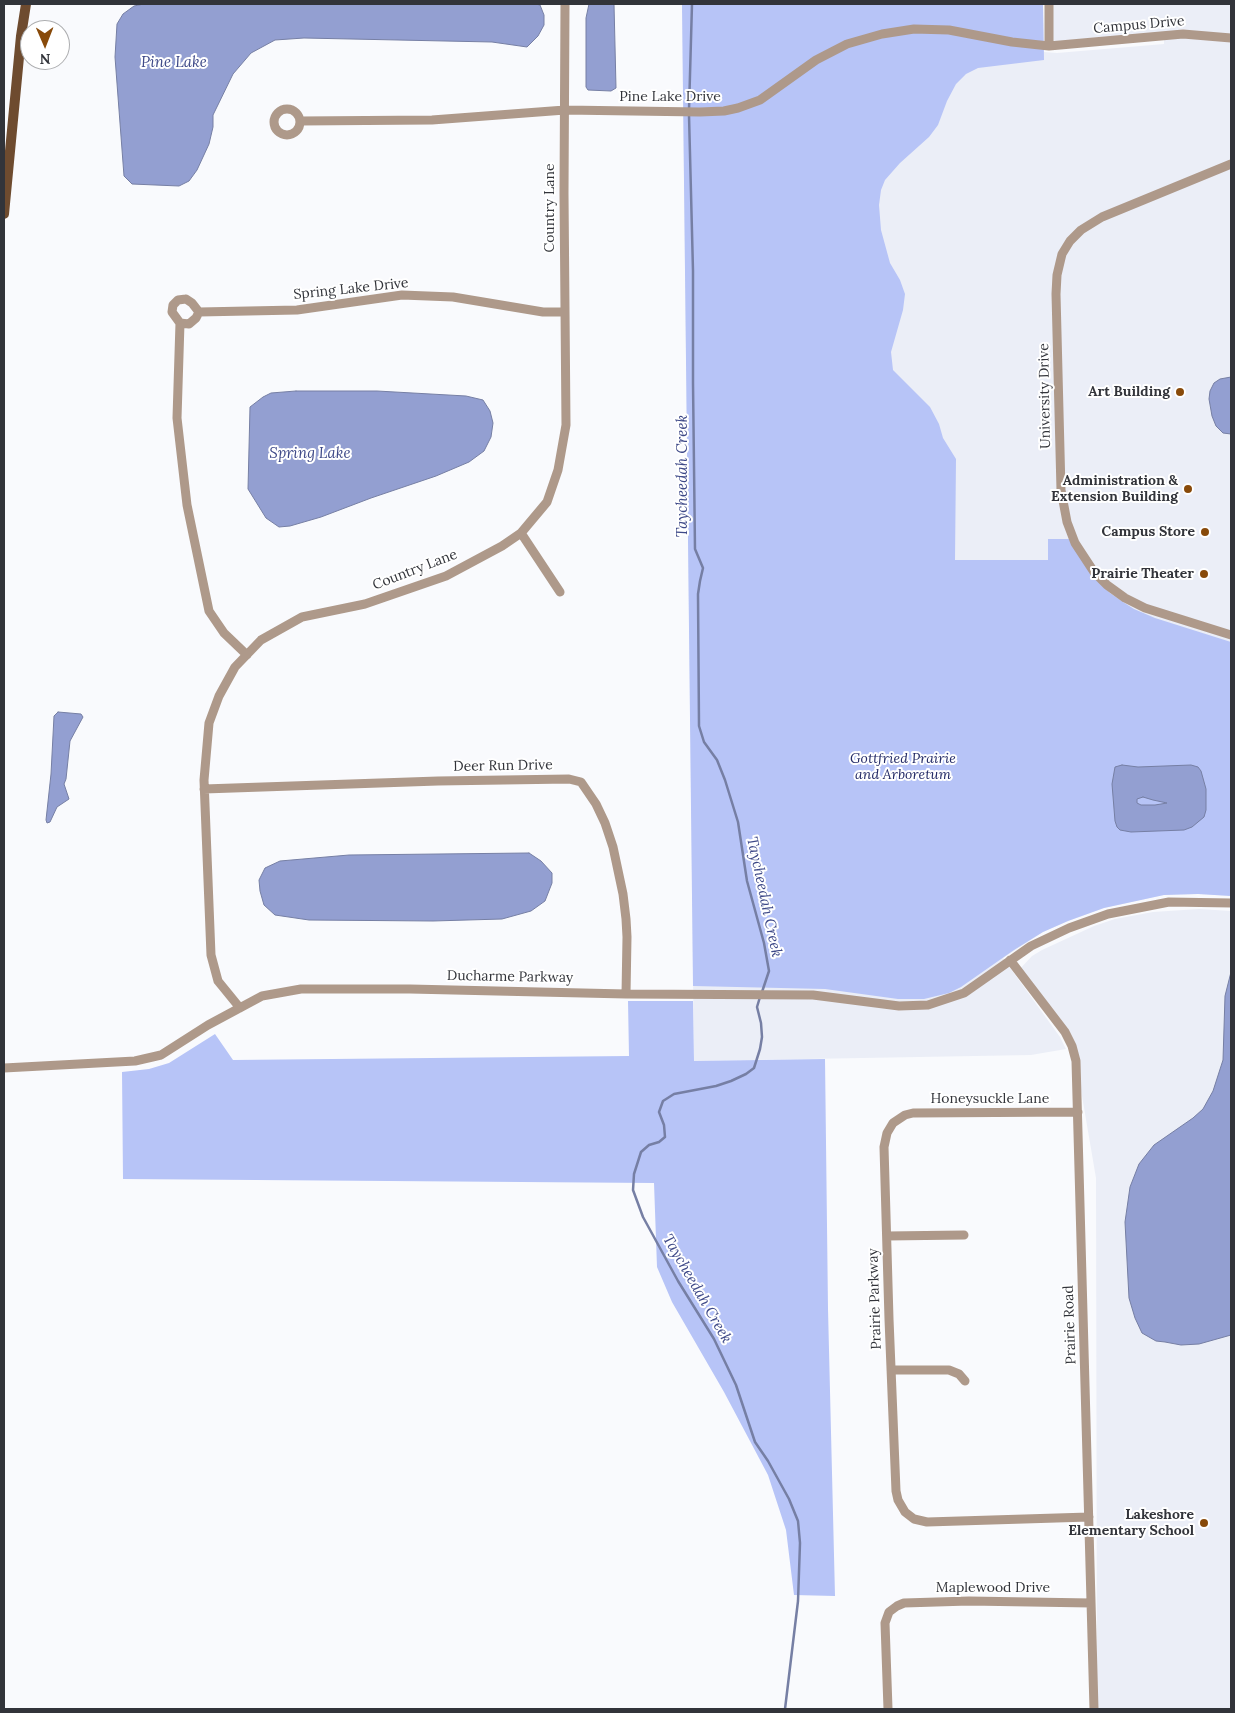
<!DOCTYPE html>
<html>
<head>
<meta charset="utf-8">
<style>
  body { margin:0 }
  #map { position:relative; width:1235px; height:1713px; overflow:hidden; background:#f9fafd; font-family:Lora,serif }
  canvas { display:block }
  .frame { position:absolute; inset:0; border:5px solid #32343a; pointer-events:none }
  .north { position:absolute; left:20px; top:20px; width:50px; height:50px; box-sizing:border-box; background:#fff; border:1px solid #adaeb0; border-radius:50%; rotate:179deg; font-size:14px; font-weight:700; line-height:20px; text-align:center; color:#32343a }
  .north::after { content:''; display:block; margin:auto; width:18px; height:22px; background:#884a0a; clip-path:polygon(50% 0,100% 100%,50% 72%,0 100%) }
</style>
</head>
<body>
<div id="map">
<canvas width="1235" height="1713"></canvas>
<div class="frame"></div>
<div class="north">N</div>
</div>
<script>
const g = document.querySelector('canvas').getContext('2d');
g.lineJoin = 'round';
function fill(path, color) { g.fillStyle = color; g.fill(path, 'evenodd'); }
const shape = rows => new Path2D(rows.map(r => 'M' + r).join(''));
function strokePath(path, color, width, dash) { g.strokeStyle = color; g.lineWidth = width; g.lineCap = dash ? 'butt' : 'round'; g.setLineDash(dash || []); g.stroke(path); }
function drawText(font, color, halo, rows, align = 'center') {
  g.font = font + ' Lora,serif'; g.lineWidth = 4; g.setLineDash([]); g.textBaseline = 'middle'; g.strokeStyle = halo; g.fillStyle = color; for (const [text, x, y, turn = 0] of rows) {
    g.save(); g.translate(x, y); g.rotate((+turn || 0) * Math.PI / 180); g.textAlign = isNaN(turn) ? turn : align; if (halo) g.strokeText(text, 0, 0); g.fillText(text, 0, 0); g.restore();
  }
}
const built = shape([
  [682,4,1043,4,1044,52,1057,53,1164,44,1164,36,1049,46,1049,4,1231,4,1231,896,1198,894,1164,895,1104,908,1068,921,1043,932,1003,958,1060,1037,1066,1049,1031,1055,694,1061],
  [1199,909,1231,911,1231,1709,1097,1709,1096,1178,1075,1055,1018,971,1032,956,1042,950,1094,926,1115,919,1153,912]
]);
const green = shape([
  [682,4,1043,4,1044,60,978,68,966,74,956,84,947,101,938,125,929,137,900,163,885,180,881,190,879,205,881,230,890,263,900,280,905,294,903,310,891,352,893,370,930,407,939,424,943,438,956,459,955,560,1048,560,1048,539,1069,539,1096,579,1110,593,1123,602,1134,609,1155,618,1231,642,1231,896,1198,894,1164,895,1104,908,1068,921,1043,932,1014,950,961,987,949,993,924,999,898,999,825,989,693,986],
  [628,1001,693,1001,694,1061,825,1059,828,1309,835,1596,794,1595,786,1530,768,1475,724,1392,672,1302,657,1267,654,1183,123,1179,122,1072,149,1069,169,1063,215,1034,233,1060,629,1056]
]);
const water = shape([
  [144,4,535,4,540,5,544,15,544,25,538,36,527,47,492,42,304,38,275,40,251,53,233,74,213,115,213,127,209,144,197,170,189,181,179,186,132,184,124,176,115,57,117,24,123,14,134,6,144,4],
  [589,4,614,4,616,88,611,91,588,90,586,87,586,18,589,4],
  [1231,377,1231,434,1223,433,1216,426,1212,416,1209,399,1210,391,1214,383,1220,379,1231,377],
  [296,391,377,391,466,396,483,400,490,411,493,423,491,437,484,451,469,462,436,476,371,498,321,517,290,526,279,527,266,518,248,489,250,407,263,397,271,393,296,391],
  [58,712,81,714,83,717,70,741,66,779,64,784,69,799,57,807,50,822,47,823,46,820,51,774,54,716,58,712],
  [1122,765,1138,767,1191,765,1198,767,1201,771,1206,789,1206,810,1204,817,1192,827,1184,830,1131,832,1120,830,1117,827,1115,821,1112,784,1115,767,1122,765],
  [1143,797,1153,800,1167,803,1155,805,1141,805,1137,803,1137,799,1143,797],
  [529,853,541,861,552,873,552,883,545,901,531,911,502,919,433,921,309,920,275,915,264,905,260,891,259,880,265,868,280,861,349,855,529,853],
  [1231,972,1231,1335,1199,1344,1181,1345,1165,1342,1156,1341,1142,1333,1135,1318,1129,1298,1125,1222,1130,1187,1139,1164,1154,1145,1193,1118,1203,1109,1213,1091,1223,1060,1225,996,1231,972]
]);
const stream = shape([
  [689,110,692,4],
  [689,115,693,271,693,383,695,549,703,568,700,581,698,594,699,726,704,742,717,760,725,780,738,822,747,881,764,943,769,971,762,992],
  [760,997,757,1007,761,1023,762,1037,760,1049,754,1068,746,1074,731,1081,716,1086,674,1094,663,1101,659,1112,664,1125,665,1137,659,1142,649,1145,641,1152,634,1174,633,1190,643,1217,678,1281,714,1339,736,1385,755,1442,768,1461,789,1499,798,1521,800,1543,798,1601,785,1709]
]);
const minor = shape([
  [1049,46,1049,4],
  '274 122a13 13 0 1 1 26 0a13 13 0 1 1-26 0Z',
  [300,121,432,120,565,110,700,112,724,111,738,108,760,100,816,60,847,44,882,34,914,29,949,30,1012,42,1049,46,1183,34,1231,38],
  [1231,164,1102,217,1081,230,1070,241,1062,254,1057,275,1056,294,1061,490,1067,522,1075,543,1094,572,1107,585,1125,598,1145,608,1231,635],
  [186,299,192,303,199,312,196,318,189,324,180,323,172,312,173,305,178,300,186,299],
  [199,312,297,310,402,295,453,297,543,312,564,312],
  [180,323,177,418,187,505,209,611,224,633,247,655],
  [521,533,560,592],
  [204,789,438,781,569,779,581,782,596,804,605,823,613,847,623,894,626,919,627,937,626,994],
  [1010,960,1065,1032,1072,1046,1076,1061,1094,1709],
  [240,1008,218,981,211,955,204,780,209,723,219,696,235,667,261,640,302,617,365,604,446,576,502,546,521,533,547,502,558,470,566,425,564,193,565,4],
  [4,1068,135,1061,161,1055,208,1025,262,996,301,989,410,989,626,994,813,995,899,1006,928,1005,964,993,1031,946,1069,928,1108,914,1169,902,1231,903],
  [1078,1112,913,1113,905,1115,893,1123,887,1133,884,1147,889,1319,896,1491,898,1500,905,1512,914,1519,927,1522,1089,1517],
  [887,1236,964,1235],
  [891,1370,949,1370,959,1374,965,1381],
  [888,1709,885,1623,889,1612,897,1606,904,1603,969,1601,1091,1603]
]);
const major = shape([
  [4,214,21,36,26,4]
]);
const markers = [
  [1180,392,5,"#884a0a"],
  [1188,489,5,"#884a0a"],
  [1205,532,5,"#884a0a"],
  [1204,574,5,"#884a0a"],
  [1204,1523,5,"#884a0a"]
];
const streetNames = [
  ["Campus Drive",1139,25,-5],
  ["Pine Lake Drive",670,97],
  ["Country Lane",550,208,-90],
  ["Spring Lake Drive",351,289,-6],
  ["University Drive",1045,396,-91],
  ["Country Lane",415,570,-21],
  ["Deer Run Drive",503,766,-1],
  ["Ducharme Parkway",510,977,1],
  ["Honeysuckle Lane",990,1099],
  ["Prairie Parkway",875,1299,-92],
  ["Prairie Road",1070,1325,-92],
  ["Maplewood Drive",993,1588]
];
const poiNames = [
  ["Art Building",1170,392],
  ["Administration &",1178,481],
  ["Extension Building",1178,497],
  ["Campus Store",1195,532],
  ["Prairie Theater",1194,574],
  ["Lakeshore",1194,1515],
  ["Elementary School",1194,1531]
];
const parkNames = [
  ["Gottfried Prairie",903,759],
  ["and Arboretum",903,775]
];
const waterNames = [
  ["Pine Lake",174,63],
  ["Spring Lake",310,454],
  ["Taycheedah Creek",683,476,-90],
  ["Taycheedah Creek",764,897,78],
  ["Taycheedah Creek",697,1289,60]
];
fill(built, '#ebeef7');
fill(green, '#b7c4f7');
fill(water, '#939fd1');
strokePath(water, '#767fa4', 1);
strokePath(stream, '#767fa4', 2.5);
strokePath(minor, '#ae998a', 9);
strokePath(major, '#6e4b2f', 10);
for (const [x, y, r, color] of markers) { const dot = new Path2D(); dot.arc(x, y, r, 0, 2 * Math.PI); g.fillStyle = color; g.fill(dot); strokePath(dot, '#fff', 2); }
drawText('14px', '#32343a', '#fff', streetNames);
drawText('bold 14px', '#32343a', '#fff', poiNames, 'right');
drawText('italic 14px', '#232a66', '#fff', parkNames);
drawText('italic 15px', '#3e4988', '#fff', waterNames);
</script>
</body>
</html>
